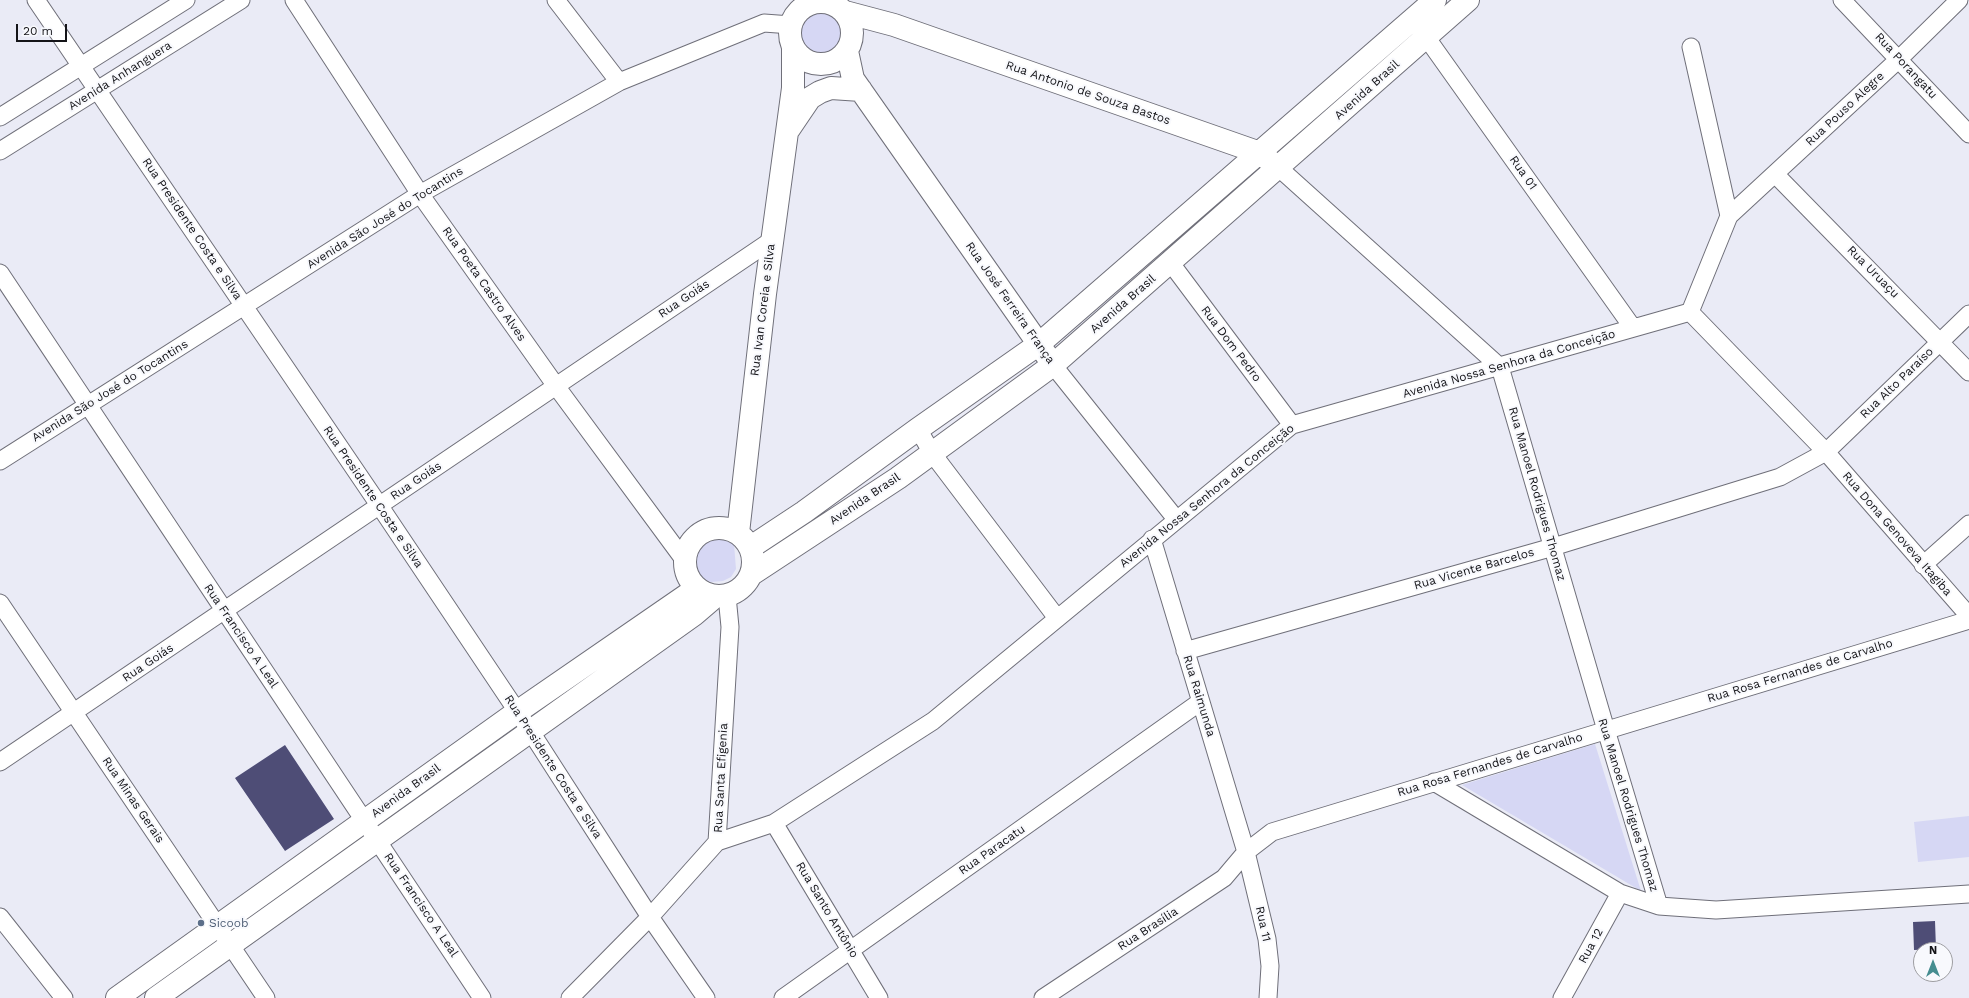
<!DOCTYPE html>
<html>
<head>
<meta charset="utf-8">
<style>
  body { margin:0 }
  #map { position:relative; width:1969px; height:998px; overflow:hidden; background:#eaebf6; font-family:"Work Sans",sans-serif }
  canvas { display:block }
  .north { position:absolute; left:1913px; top:942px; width:40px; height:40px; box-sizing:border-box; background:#f8f9fd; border:1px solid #9d9da1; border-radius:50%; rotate:0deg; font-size:11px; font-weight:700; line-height:16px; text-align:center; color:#141418 }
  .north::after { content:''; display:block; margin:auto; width:14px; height:18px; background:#458d90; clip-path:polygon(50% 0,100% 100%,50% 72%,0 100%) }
  .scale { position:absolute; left:16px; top:24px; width:51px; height:18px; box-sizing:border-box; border:2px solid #141418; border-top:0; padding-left:5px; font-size:12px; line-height:14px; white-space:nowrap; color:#141418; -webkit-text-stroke:3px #f8f9fd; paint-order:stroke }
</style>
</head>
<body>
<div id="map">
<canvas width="1969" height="998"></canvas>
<div class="north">N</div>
<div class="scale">20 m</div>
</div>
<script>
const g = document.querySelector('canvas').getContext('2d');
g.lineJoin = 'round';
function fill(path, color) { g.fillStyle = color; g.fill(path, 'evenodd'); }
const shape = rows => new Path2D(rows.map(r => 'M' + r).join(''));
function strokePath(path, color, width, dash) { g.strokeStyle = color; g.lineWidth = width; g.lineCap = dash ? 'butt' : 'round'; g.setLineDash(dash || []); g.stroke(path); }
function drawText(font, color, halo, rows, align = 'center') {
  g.font = font + ' "Work Sans",sans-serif'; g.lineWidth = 4; g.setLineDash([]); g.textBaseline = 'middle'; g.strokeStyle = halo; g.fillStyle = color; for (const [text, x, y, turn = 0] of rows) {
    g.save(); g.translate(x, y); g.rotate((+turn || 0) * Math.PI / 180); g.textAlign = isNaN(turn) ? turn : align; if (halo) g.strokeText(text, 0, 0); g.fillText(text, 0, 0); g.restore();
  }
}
const green = shape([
  '801 33a20 20 0 1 1 40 0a20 20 0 1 1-40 0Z',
  [719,531,724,531,729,536,734,544,736,569,731,577,723,581,711,582,700,578,692,566,690,559,694,548],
  [1595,744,1641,891,1462,785],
  [1969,816,1969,857,1918,862,1914,822]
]);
const building = shape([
  [285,745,334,819,285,851,235,778],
  [1935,921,1936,949,1914,950,1913,922]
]);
const minor = shape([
  [36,0,379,505,531,732,650,917,706,998],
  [294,0,420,194,556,386,685,561],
  [556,0,619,82],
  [1842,0,1969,134],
  [824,1,824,0],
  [1419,27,1633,328],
  [1691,47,1729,216],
  [0,117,186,0],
  [0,151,241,0],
  [1279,168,1500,367,1606,730,1659,906],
  [1775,174,1969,372],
  [1170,262,1292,425],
  [0,273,482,998],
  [1690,312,1826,452,1969,616],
  [1053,365,1176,519],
  [918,429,932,453,1057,618],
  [0,461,420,194,619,82,764,23,791,25],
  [1152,539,1246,852,1267,939,1270,966,1268,998],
  [1923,565,1969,524],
  [0,603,266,998],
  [1185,651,1553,547,1780,477,1826,452,1969,314],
  [0,762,772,240],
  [1434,782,1620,893,1659,906,1716,910,1969,894],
  [774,823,879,998],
  [717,842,774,823,933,721,1292,425,1690,312,1729,216,1899,59,1959,0],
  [0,917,64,998],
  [570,998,650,917,717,842,730,627,727,596],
  [783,998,1200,702],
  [1043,998,1224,878,1246,852,1272,832,1969,620],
  [1562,998,1620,893]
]);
const tertiary = shape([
  '790 33a31 31 0 1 1 62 0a31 31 0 1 1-62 0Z',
  [845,12,894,25,1260,153,1270,161],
  [847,51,853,79,1047,356],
  [789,129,810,98,820,92,831,88,861,90],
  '685 562a34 34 0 1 1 68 0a34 34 0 1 1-68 0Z',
  [738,533,765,294,793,88,793,46],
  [751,547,804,512,918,429,1039,344,1435,0],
  [752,574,898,478,1053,365,1468,0],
  [117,998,517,712,697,588],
  [156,998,695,614,716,596]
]);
const markers = [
  [201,923,4,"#5c6f8a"]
];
const streetNames = [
  ["Rua Porangatu",1906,66,47],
  ["Avenida Anhanguera",120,76,-32],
  ["Avenida Brasil",1367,90,-42],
  ["Rua Antonio de Souza Bastos",1088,93,19],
  ["Rua Pouso Alegre",1845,109,-43],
  ["Rua 01",1523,173,55],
  ["Avenida São José do Tocantins",385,218,-32],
  ["Rua Presidente Costa e Silva",192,229,56],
  ["Rua Uruaçu",1873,272,45],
  ["Rua Poeta Castro Alves",484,284,55],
  ["Rua Goiás",684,299,-34],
  ["Rua José Ferreira França",1010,303,55],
  ["Avenida Brasil",1123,304,-41],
  ["Rua Ivan Coreia e Silva",763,310,-83],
  ["Rua Dom Pedro",1231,344,53],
  ["Avenida Nossa Senhora da Conceição",1509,364,-16],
  ["Rua Alto Paraíso",1897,383,-44],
  ["Avenida São José do Tocantins",110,391,-32],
  ["Rua Goiás",416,481,-34],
  ["Rua Manoel Rodrigues Thomaz",1537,494,74],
  ["Avenida Nossa Senhora da Conceição",1207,496,-39],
  ["Rua Presidente Costa e Silva",373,497,56],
  ["Avenida Brasil",865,499,-34],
  ["Rua Dona Genoveva Itagiba",1897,534,49],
  ["Rua Vicente Barcelos",1474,569,-16],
  ["Rua Francisco A Leal",241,636,56],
  ["Rua Goiás",148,663,-34],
  ["Rua Rosa Fernandes de Carvalho",1800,671,-17],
  ["Rua Raimunda",1199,696,73],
  ["Rua Rosa Fernandes de Carvalho",1490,765,-17],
  ["Rua Presidente Costa e Silva",553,767,57],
  ["Rua Santa Efigenia",721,778,-87],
  ["Avenida Brasil",406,791,-36],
  ["Rua Minas Gerais",133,800,56],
  ["Rua Manoel Rodrigues Thomaz",1628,805,73],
  ["Rua Paracatu",992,850,-35],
  ["Rua Francisco A Leal",421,905,56],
  ["Rua Santo Antônio",827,910,59],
  ["Rua 11",1263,924,78],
  ["Rua Brasília",1148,929,-33],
  ["Rua 12",1591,946,-61]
];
const serviceNames = [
  ["Sicoob",209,923]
];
fill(green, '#d6d7f4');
fill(building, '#4e4d76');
strokePath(minor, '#6f6f79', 19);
strokePath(tertiary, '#6f6f79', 24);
strokePath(minor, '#fff', 17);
strokePath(tertiary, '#fff', 22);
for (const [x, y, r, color] of markers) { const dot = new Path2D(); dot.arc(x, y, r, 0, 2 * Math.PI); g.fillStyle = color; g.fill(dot); strokePath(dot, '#f8f9fd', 1.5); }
drawText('12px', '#141418', '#f8f9fd', streetNames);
drawText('12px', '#4e5e75', '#f8f9fd', serviceNames, 'left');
</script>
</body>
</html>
